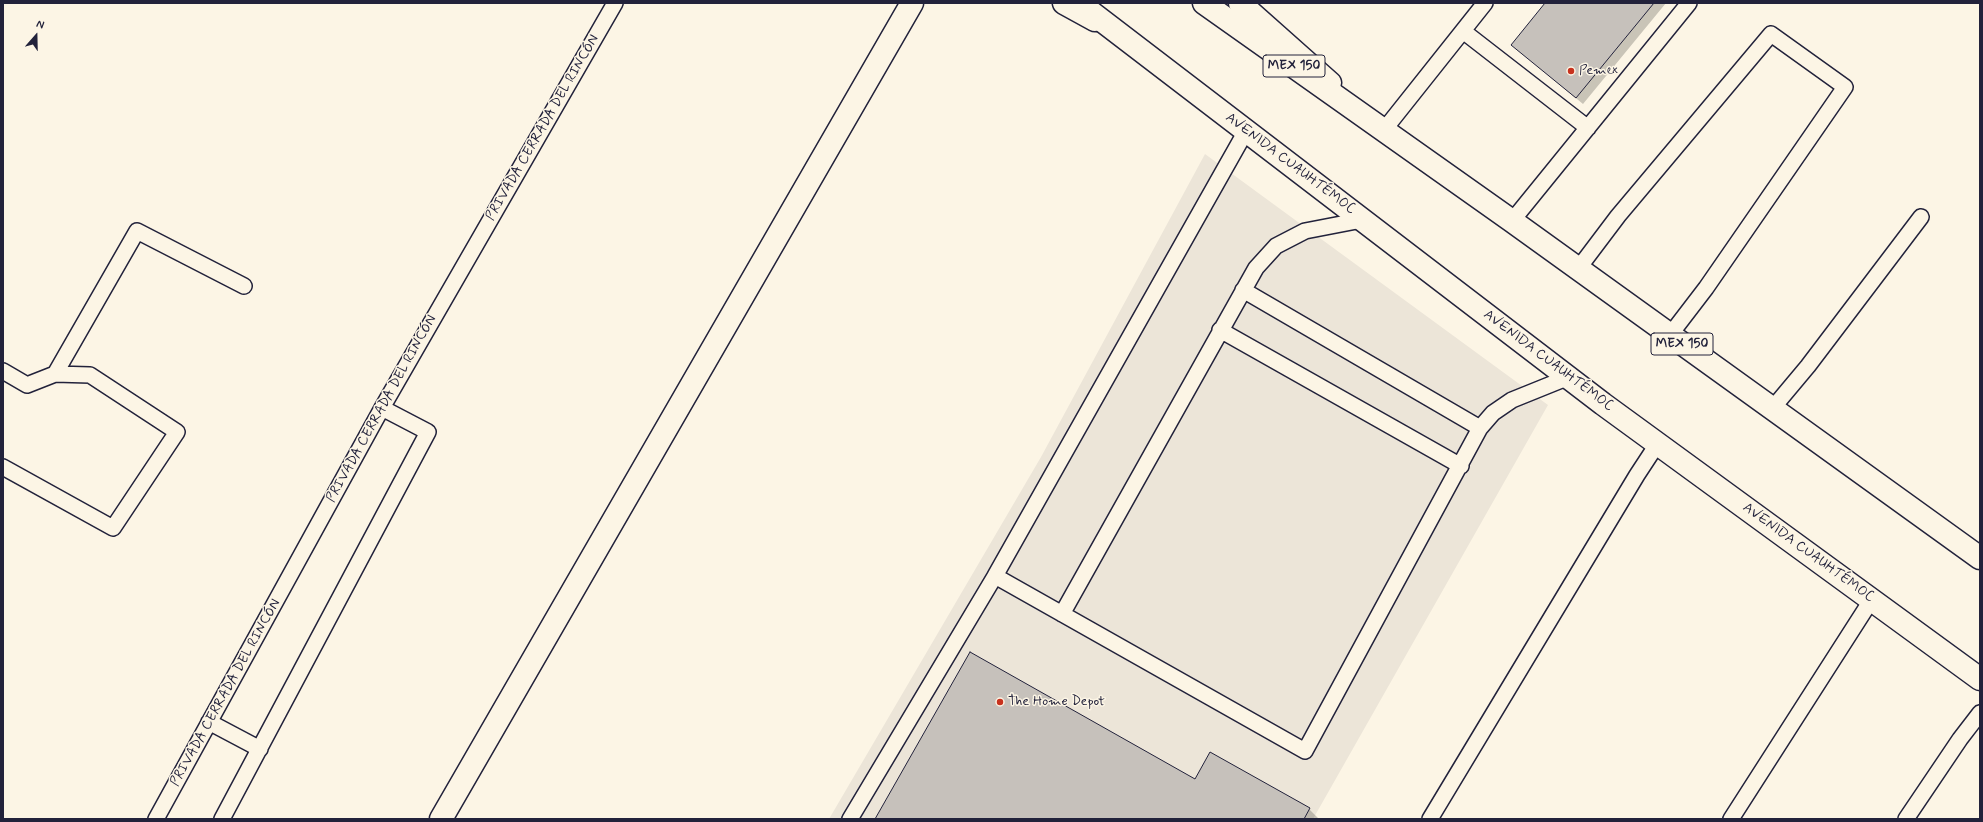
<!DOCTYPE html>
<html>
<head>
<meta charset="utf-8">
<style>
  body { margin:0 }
  #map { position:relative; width:1983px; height:822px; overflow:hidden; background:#fcf5e5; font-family:Mynerve,sans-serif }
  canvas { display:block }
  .frame { position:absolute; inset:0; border:4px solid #22223b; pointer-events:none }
  .north { position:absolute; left:16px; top:16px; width:40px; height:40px; -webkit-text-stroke:3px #fcf5e5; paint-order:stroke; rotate:20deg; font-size:11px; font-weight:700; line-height:16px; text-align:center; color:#22223b }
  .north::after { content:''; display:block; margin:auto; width:14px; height:18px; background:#22223b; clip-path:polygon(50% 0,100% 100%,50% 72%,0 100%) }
</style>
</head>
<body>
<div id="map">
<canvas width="1983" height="822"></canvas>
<div class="frame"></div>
<div class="north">N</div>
</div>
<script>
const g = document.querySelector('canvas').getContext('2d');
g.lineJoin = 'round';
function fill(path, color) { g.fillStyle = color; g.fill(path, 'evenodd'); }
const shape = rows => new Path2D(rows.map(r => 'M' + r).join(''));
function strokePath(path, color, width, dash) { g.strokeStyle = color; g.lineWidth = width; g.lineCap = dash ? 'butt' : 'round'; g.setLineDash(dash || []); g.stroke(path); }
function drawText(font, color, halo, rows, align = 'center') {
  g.font = font + ' Mynerve,sans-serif'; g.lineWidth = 3; g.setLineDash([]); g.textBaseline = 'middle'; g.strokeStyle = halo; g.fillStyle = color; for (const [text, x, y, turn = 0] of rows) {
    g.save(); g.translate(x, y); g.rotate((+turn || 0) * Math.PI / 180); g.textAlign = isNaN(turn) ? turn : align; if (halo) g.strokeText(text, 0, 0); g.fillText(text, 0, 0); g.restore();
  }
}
const built = shape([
  [1205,154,1548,405,1313,819,829,819,1041,457]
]);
const shadow = shape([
  [1546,3,1666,3,1583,104,1519,51],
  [1195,780,1309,809,1319,819,877,819]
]);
const building = shape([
  [1545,3,1654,3,1576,98,1511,45,1545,3],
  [970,652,1195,779,1210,752,1310,808,1304,819,875,819,970,652]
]);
const lane = shape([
  [1463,31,1588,128],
  [1384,130,1485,3],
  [1246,131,995,576,1305,751,1480,428,1493,413,1512,400,1569,377],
  [1512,221,1689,3],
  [1578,269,1618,216,1771,34,1845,87,1706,288,1670,335],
  [1243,290,1480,428],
  [1220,330,1461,466],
  [3,371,27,385,55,374,90,375,177,432,113,528,3,467],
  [55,374,137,231,244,286],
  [1772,409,1808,366,1921,217],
  [1062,614,1256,268,1276,246,1305,231,1362,220],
  [209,722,260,749],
  [156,819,382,408,615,3],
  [222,819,428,432,382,408],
  [850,819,995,576],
  [1430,819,1637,475,1658,443],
  [1731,819,1872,599],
  [1906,819,1960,739,1980,713]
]);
const street = shape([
  [441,819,912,3]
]);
const secondary = shape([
  [1064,3,1095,20],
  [1240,3,1330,83]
]);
const primary = shape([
  [1079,3,1603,404,1980,679],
  [1204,3,1512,221,1980,558]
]);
const markers = [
  [1571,71,4,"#c8321e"],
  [1000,702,4,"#c8321e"]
];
const shields = [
  [1294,66,62],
  [1682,344,62]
];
const shieldNames = [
  ["MEX 150",1294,66],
  ["MEX 150",1682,344]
];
const poiNames = [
  ["Pemex",1579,71],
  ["The Home Depot",1008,702]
];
const streetNames = [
  ["PRIVADA CERRADA DEL RINCÓN",543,128,-60],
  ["AVENIDA CUAUHTÉMOC",1290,164,37],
  ["AVENIDA CUAUHTÉMOC",1548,361,37],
  ["PRIVADA CERRADA DEL RINCÓN",382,409,-61],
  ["AVENIDA CUAUHTÉMOC",1808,553,36],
  ["PRIVADA CERRADA DEL RINCÓN",226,693,-61]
];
fill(built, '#ece5d8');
fill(shadow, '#0003');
fill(building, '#c6c1bb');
strokePath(building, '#22223b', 1);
strokePath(lane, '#22223b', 18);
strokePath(street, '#22223b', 25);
strokePath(secondary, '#22223b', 25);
strokePath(primary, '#22223b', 25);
strokePath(lane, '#fcf5e5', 15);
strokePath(street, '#fcf5e5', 22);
strokePath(secondary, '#fcf5e5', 22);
strokePath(primary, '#fcf5e5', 22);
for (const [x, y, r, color] of markers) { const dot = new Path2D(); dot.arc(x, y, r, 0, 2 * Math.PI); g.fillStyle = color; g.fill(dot); strokePath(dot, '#fcf5e5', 1.5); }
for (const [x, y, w] of shields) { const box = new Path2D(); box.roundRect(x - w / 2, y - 11, w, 22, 3); g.fillStyle = '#fcf5e5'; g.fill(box); strokePath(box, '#22223b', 1); }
drawText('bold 13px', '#22223b', null, shieldNames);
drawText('14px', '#22223b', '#fcf5e5', poiNames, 'left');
drawText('14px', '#22223b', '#fcf5e5', streetNames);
</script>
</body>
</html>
